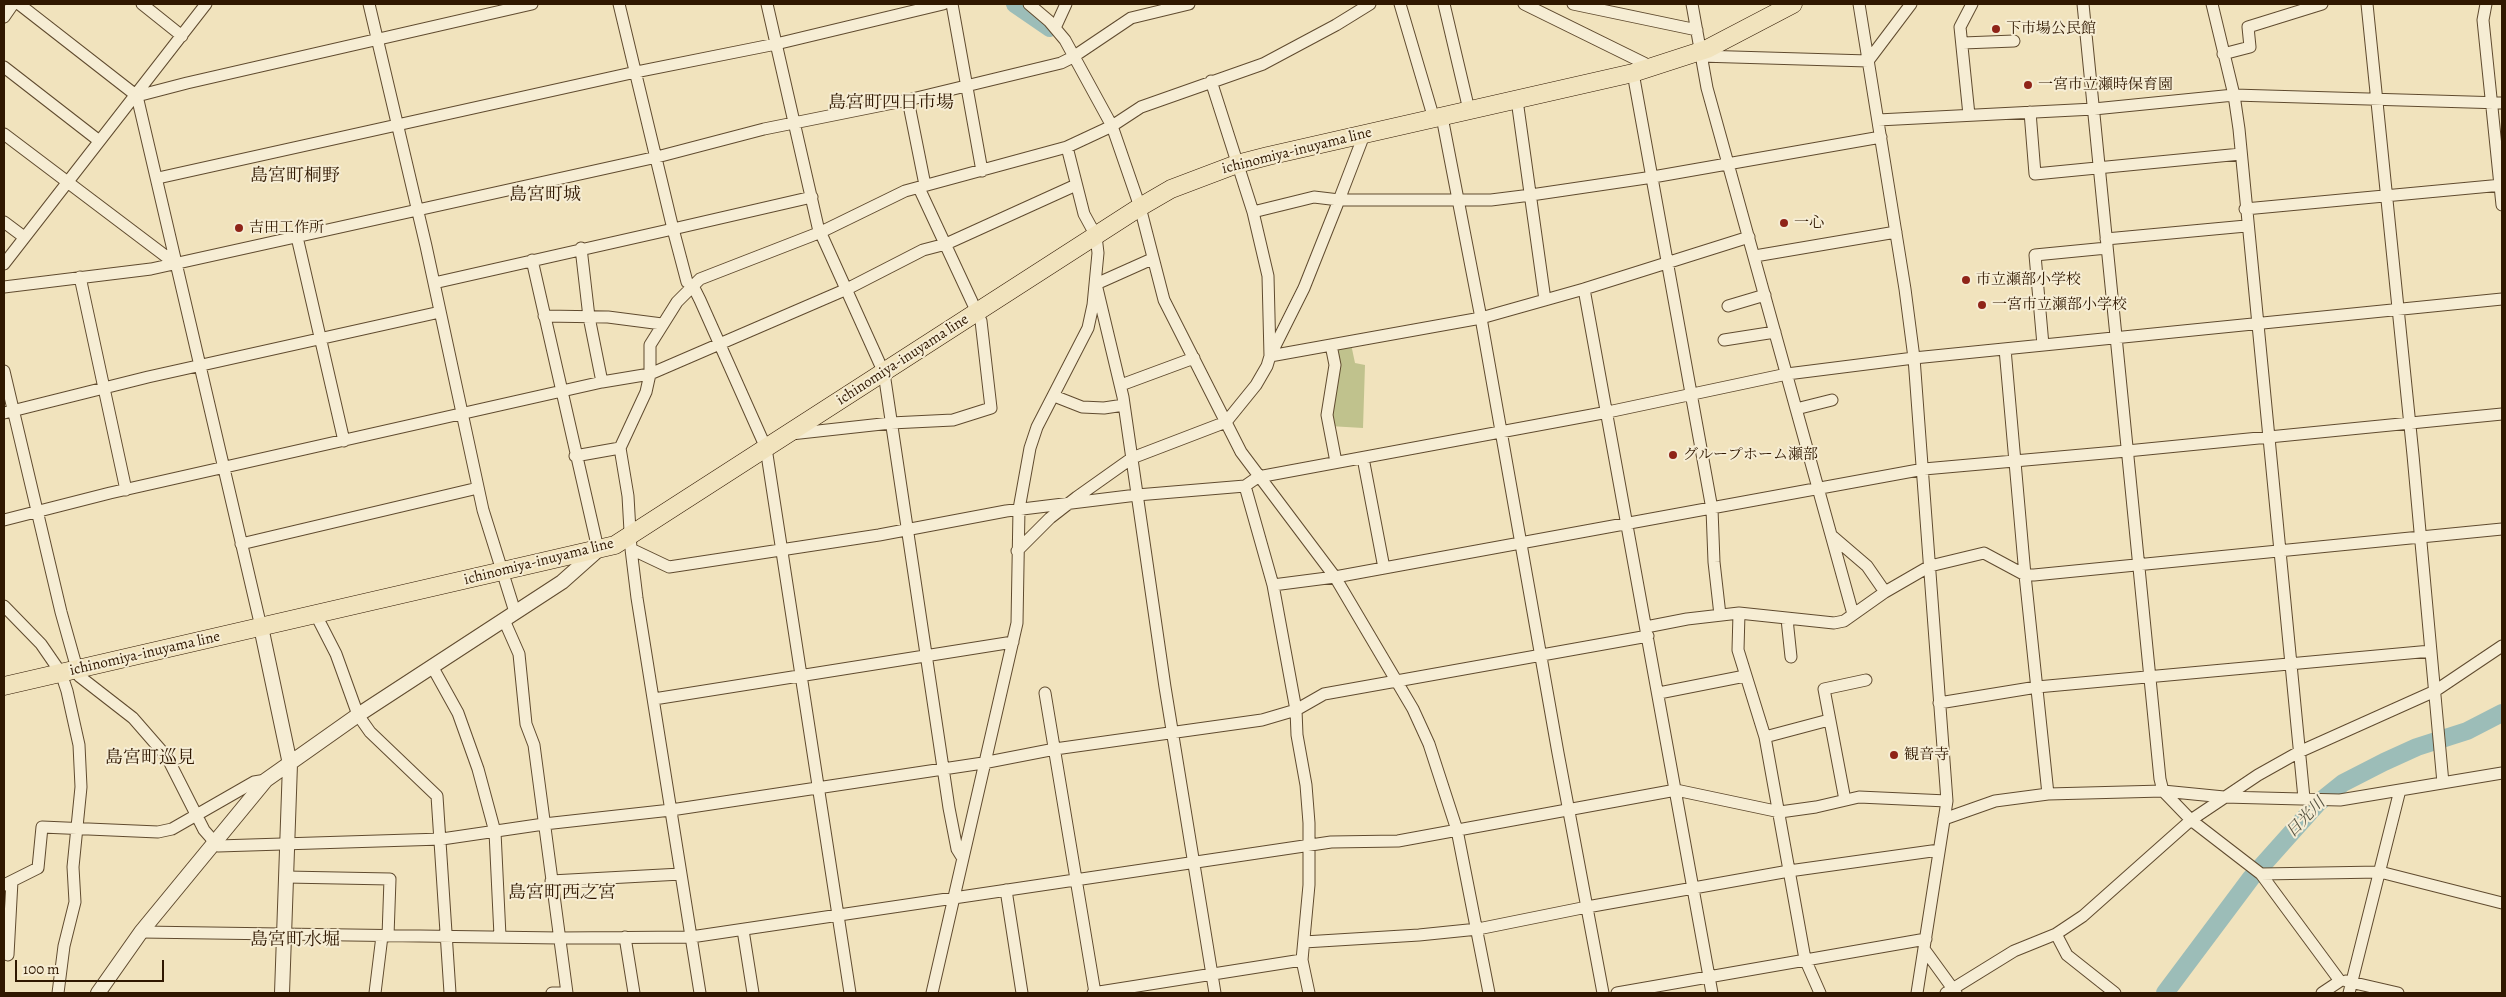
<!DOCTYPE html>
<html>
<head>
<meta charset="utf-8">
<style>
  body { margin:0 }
  #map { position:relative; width:2506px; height:997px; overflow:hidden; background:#f1e3bd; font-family:Alegreya,serif }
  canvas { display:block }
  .frame { position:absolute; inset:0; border:5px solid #301800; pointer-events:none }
  .scale { position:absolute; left:15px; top:960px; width:149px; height:22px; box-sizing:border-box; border:2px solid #301800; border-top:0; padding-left:6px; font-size:15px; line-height:18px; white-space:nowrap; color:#301800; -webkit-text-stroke:4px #f6edd4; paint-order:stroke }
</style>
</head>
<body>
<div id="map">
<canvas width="2506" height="997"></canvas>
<div class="frame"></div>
<div class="scale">100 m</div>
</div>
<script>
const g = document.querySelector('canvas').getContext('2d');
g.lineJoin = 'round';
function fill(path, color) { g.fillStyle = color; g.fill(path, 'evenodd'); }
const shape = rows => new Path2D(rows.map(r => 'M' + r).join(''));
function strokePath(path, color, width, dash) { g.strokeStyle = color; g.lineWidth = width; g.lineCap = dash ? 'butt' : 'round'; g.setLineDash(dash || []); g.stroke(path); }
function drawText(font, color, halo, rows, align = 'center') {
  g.font = font + ' Alegreya,"Noto Serif JP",serif'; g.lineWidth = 4; g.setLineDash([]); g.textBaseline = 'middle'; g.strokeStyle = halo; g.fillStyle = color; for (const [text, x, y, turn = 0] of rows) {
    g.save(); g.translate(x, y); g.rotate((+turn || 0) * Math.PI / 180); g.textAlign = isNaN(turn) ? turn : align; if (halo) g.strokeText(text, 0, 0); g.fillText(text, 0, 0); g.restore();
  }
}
const green = shape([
  [1351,344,1355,363,1365,365,1363,428,1329,426,1336,347]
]);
const river = shape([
  [1015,4,1050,28],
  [2165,993,2251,878,2318,803,2343,783,2384,762,2417,747,2467,731,2502,713]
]);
const minor = shape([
  [19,4,137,96,261,627],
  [142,4,182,36],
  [369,4,426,246,483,510,515,612],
  [767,4,818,227,884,373,949,808,957,849,962,857],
  [952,4,982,171],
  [1029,4,1049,21,1065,40,1112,126,1140,207,1164,300,1241,452,1335,577,1413,709,1429,744,1457,830,1489,993],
  [1400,4,1434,119],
  [1444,4,1469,110],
  [1524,4,1652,67],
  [1573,4,1697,30],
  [1692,4,1707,88,1853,614],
  [1859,4,1905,289,1914,358,1947,801,1917,993],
  [2083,4,2160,779,2163,791,2191,820,2261,874,2380,872,2502,903],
  [2212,4,2234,95,2239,129,2304,798],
  [2367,4,2413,455,2443,783],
  [2486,4,2483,20,2502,205],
  [4,17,13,4],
  [1055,28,1066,4],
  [1963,43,2014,41],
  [2223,54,2250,47,2248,27,2322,4],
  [1700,56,1868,61,1911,4],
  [4,67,98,140],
  [1633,73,1712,509,1714,562,1720,615],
  [137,96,187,83,532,4],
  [908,100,925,185],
  [1517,100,1545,300],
  [2030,112,2035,174,2241,154],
  [1969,115,1960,27,1972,4],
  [1442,117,1481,318,1558,753,1603,993],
  [1878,120,2094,109,2234,95,2502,103],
  [4,134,176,264],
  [1364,135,1339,200,1491,200,1531,195,1653,177,1881,137],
  [158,178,636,72,776,44,943,4],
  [812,197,673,229,687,282,693,286,700,300,766,448,850,993],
  [2245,209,2502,185],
  [1253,212,1314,197,1339,200,1304,288,1271,354],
  [4,222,24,237],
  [297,237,344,441],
  [2106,239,2246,226],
  [581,248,589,317,602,382],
  [1755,256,1896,232],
  [1152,259,1096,284,1123,397,1165,687,1215,993],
  [532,260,598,549],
  [4,264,206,4],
  [80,277,126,490],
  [434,283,673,229,619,4],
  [4,287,151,269,657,157,764,129,908,100,1061,63,1073,57,1131,18,1189,4],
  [1584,289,1712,993],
  [1728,306,1765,295],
  [544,316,608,317,662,324],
  [1724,340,1775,332],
  [1331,345,1335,365,1327,415,1336,462],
  [2043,345,2035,255,2107,248],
  [2005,349,2025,575,2048,794],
  [1270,356,1481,318,1584,289,1749,237],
  [4,371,61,612,79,676,133,718,167,757,204,830,218,846,442,839,544,824,671,810,983,763,1055,749,1262,720,1296,710,1324,694,1648,636],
  [1121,385,1194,358],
  [1054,396,1082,407,1104,408,1124,405],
  [1796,409,1832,400],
  [4,413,148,377,440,312],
  [791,434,891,423,953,420,991,408,981,321,919,188],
  [575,456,620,448],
  [1363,458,1384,568],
  [4,520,110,493,602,382,650,374,847,289,923,250,946,244,1076,185],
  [1832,536,1867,566,1885,592],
  [241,544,478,488],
  [631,549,669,567,879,535,1006,511,1137,495,1245,486],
  [1017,551,1050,518,1077,497,1132,458,1226,422,1256,385,1267,366,1270,356,1268,276,1253,212,1211,81],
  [1273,585,1335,577,1924,469,2127,451,2502,414],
  [4,606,41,644,61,673,67,691,79,745,81,787,73,867,75,902,64,946,58,993],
  [1739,613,1738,650,1765,737,1805,959,1820,993],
  [316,615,336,654,358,715,370,732,437,796,450,993],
  [1787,619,1791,657],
  [504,620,519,654,526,724,534,745,567,993],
  [1646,627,1687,619,1739,613,1834,623,1844,621,1885,592,1930,566,1984,553,2025,575,2034,575,2502,529],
  [433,668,458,713,478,769,495,832,500,936],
  [1045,693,1095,993],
  [1659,693,1745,676],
  [654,699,1013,642],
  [1939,703,2037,687,2431,651],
  [1765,737,1829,720],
  [1845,800,1824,689,1866,680],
  [1944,819,1995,801,2048,794,2163,791,2224,797,2340,800,2502,773],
  [2261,874,2340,981,2322,993],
  [286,877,390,879,388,936],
  [551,881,681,874],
  [4,885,38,868,42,827,158,832,172,829,254,782,266,780],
  [1006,890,1022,993],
  [743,930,753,993],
  [141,932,559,938,691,937,1331,842,1398,841,1676,790,1780,812,1816,807,1859,797,1947,801],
  [2056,934,2067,955,2115,993],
  [625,937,634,993],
  [1304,942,1419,935,1478,929,1587,907,1789,871,1939,850],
  [1924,949,1956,993],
  [8,955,12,881],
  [2346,981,2398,993],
  [375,993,382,936],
  [552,993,567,993],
  [700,993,637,598,631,549,628,496,620,448,646,392,650,374,650,345,677,302,700,279,821,232,905,191,1067,147,1112,126,1141,107,1263,64,1336,25,1370,4],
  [932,993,1017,623,1019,509,1030,448,1037,427,1088,328,1093,305,1098,253,1096,236,1084,214,1067,147],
  [1093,993,1302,960],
  [1309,993,1302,960,1309,885,1309,823,1306,785,1297,735,1296,710,1273,585,1245,486,1258,477,1608,412,1787,374,1914,358,2502,299],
  [1617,993,1926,939],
  [1946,993,2014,951,2056,934,2083,916,2191,820,2258,775,2299,752,2435,691,2502,646],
  [2349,993,2400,790]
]);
const tertiary = shape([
  [261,627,290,764,282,993],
  [98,993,141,932,266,780,358,715,562,582,598,550]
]);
const primary = shape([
  [4,686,615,545,1140,207,1171,189,1237,164,1268,156,1633,73,1707,49,1793,4]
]);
const markers = [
  [1996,29,5,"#8f2418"],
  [2028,85,5,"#8f2418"],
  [1784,223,5,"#8f2418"],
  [239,228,5,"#8f2418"],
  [1966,280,5,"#8f2418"],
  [1982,305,5,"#8f2418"],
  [1673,455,5,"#8f2418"],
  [1894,755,5,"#8f2418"]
];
const poiNames = [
  ["下市場公民館",2006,29],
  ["一宮市立瀬時保育園",2038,85],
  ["一心",1794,223],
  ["吉田工作所",249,228],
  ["市立瀬部小学校",1976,280],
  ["一宮市立瀬部小学校",1992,305],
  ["グループホーム瀬部",1683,455],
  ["観音寺",1904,755]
];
const streetNames = [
  ["ichinomiya-inuyama line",1297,151,-14],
  ["ichinomiya-inuyama line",903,360,-33],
  ["ichinomiya-inuyama line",539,562,-14],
  ["ichinomiya-inuyama line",145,654,-13]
];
const waterNames = [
  ["日光川",2306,818,-46]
];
const quarterNames = [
  ["島宮町四日市場",891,104],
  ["島宮町桐野",295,177],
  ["島宮町城",545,196],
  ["島宮町巡見",150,759],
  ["島宮町西之宮",562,894],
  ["島宮町水堀",295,941]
];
fill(green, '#c0c28d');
strokePath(river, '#9cbdb8', 18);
strokePath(minor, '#604b2f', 13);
strokePath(tertiary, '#604b2f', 16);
strokePath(primary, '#301800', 19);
strokePath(minor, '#f6edd4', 11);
strokePath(tertiary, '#f6edd4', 14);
strokePath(primary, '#f1e3bd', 18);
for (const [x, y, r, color] of markers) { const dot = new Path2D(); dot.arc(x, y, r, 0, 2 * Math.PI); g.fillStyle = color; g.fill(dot); strokePath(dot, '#f6edd4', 2); }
drawText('15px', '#301800', '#f6edd4', poiNames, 'left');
drawText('15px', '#301800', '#f6edd4', streetNames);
drawText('italic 16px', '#565240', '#f6edd4', waterNames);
drawText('18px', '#301800', '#f6edd4', quarterNames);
</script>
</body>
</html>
